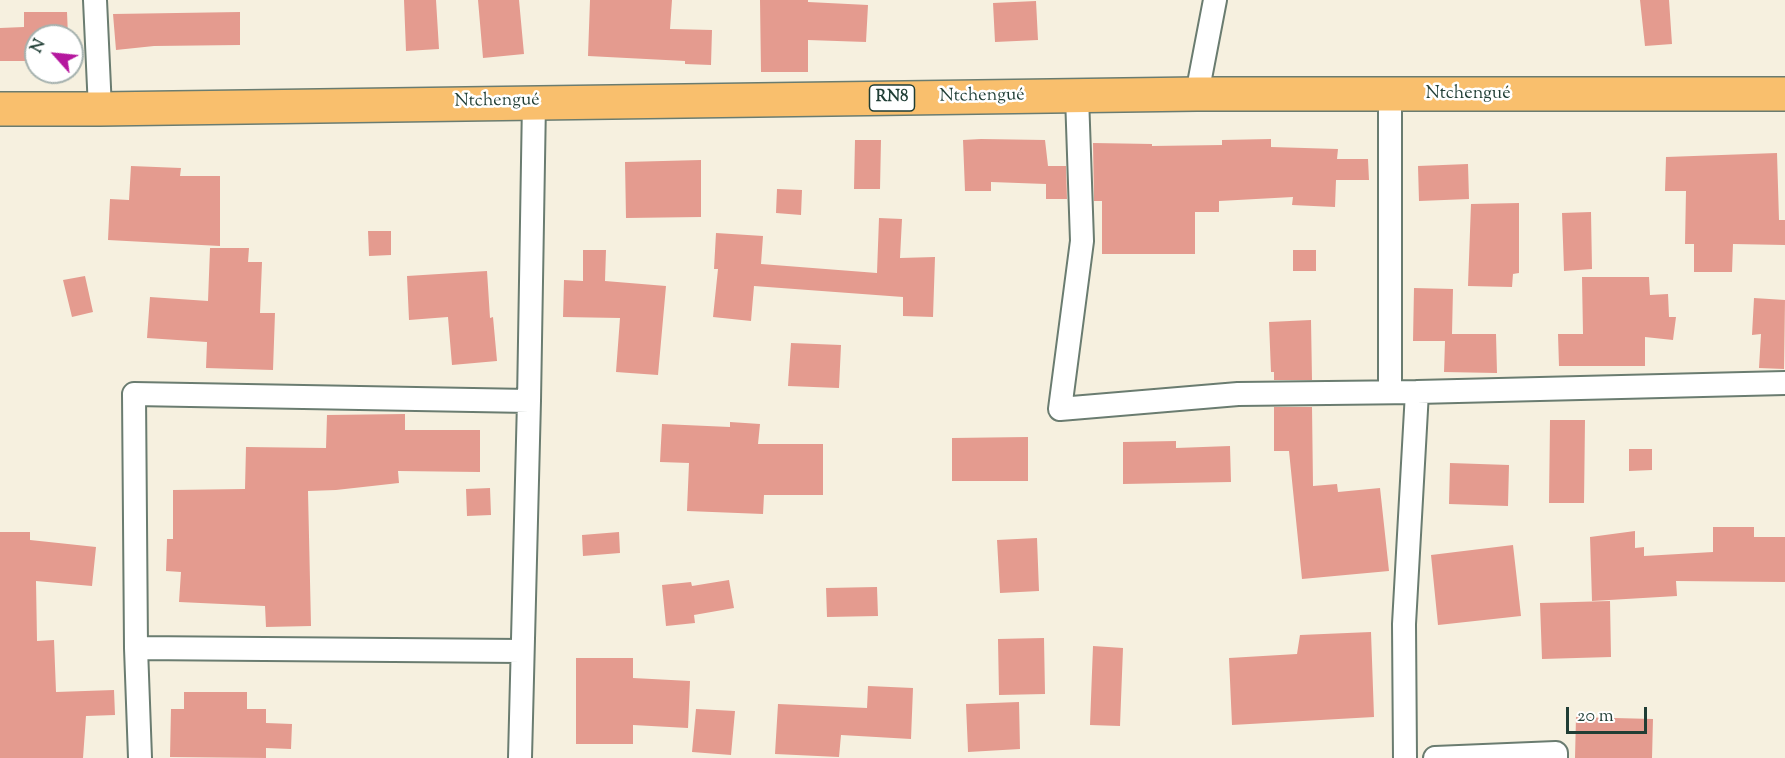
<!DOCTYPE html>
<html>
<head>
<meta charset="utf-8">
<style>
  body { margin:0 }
  #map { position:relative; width:1785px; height:758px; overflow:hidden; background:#f6f0df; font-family:"Sorts Mill Goudy",serif }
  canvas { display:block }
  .north { position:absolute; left:24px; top:24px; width:60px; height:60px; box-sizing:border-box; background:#fff; border:2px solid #a5b1ae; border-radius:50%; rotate:297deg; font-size:16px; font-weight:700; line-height:24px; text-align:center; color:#1f3d34 }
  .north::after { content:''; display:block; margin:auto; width:21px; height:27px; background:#b5179e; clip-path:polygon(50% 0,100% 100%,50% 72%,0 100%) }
  .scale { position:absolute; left:1566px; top:707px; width:81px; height:27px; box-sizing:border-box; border:3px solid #1f3d34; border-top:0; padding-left:8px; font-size:18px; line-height:21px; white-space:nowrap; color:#1f3d34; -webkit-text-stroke:4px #fff; paint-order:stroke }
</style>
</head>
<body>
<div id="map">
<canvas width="1785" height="758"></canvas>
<div class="north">N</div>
<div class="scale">20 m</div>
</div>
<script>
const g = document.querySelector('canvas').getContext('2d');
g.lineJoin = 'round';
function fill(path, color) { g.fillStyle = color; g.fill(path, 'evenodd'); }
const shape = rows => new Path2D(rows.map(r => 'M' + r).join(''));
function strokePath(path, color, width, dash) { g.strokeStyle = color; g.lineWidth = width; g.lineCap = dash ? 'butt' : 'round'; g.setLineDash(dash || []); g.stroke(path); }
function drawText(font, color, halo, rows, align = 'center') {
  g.font = font + ' "Sorts Mill Goudy",serif'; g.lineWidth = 5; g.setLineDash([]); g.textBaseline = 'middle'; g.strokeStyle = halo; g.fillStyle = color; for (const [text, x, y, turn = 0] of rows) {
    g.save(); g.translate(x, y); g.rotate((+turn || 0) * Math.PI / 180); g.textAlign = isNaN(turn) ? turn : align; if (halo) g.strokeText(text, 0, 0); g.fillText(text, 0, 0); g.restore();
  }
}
const building = shape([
  [404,0,436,0,439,49,406,51],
  [478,0,519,0,524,54,483,58],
  [590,0,672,0,670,29,712,30,711,65,685,64,685,61,588,56],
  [760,0,808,0,808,2,868,5,866,42,808,40,808,72,761,72],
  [1640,0,1669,0,1672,44,1645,46],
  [1036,1,1038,40,995,42,993,3],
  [24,12,67,12,68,36,36,36,36,61,0,61,0,28,24,27],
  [240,12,240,45,154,46,116,50,113,14],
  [981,139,1045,140,1048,166,1066,166,1067,199,1046,199,1046,184,991,182,991,191,965,191,963,140],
  [1271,139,1271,147,1338,149,1337,159,1368,159,1369,180,1336,180,1335,207,1292,205,1293,197,1219,201,1219,212,1195,212,1195,254,1102,254,1102,201,1094,201,1093,143,1152,144,1152,146,1222,145,1222,140],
  [855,140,881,140,880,189,854,189],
  [1777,153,1779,220,1785,220,1785,245,1733,244,1732,272,1694,272,1694,244,1685,244,1686,191,1665,191,1666,157],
  [701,160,701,217,626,218,625,162],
  [1468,164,1469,199,1419,201,1418,166],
  [131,166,181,168,180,176,220,176,220,246,108,240,110,199,129,200],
  [777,189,802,190,801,215,776,213],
  [1519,203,1519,273,1513,274,1512,287,1468,286,1471,204],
  [1591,212,1592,269,1564,271,1562,213],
  [879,218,902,219,900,258,935,257,933,317,903,316,903,297,754,286,751,321,713,317,718,269,714,269,716,233,763,236,761,264,877,273],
  [368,231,391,231,391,255,369,256],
  [210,248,249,248,248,262,262,262,260,313,275,313,273,370,206,368,207,342,147,338,150,297,208,301],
  [583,250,606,250,605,281,666,286,658,375,616,372,620,318,563,317,564,280,583,281],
  [1293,250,1316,250,1316,271,1293,271],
  [487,271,490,318,493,317,497,361,452,365,448,317,409,320,407,276],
  [85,276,93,312,72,317,63,280],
  [1582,277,1649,277,1650,295,1668,294,1669,317,1676,317,1673,340,1645,337,1645,366,1559,366,1558,334,1583,334],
  [1414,288,1453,289,1452,334,1496,334,1497,373,1444,372,1445,341,1413,341],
  [1754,298,1785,300,1784,369,1759,368,1761,334,1752,335],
  [1311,320,1312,380,1274,380,1274,372,1271,372,1269,322],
  [791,343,841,345,839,388,788,386],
  [1274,407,1312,407,1313,486,1337,484,1338,492,1380,488,1389,571,1302,579,1289,451,1274,451],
  [405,414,405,430,480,430,480,472,398,471,399,483,336,490,308,491,311,626,266,627,265,606,179,602,181,572,166,571,167,539,173,539,173,490,245,489,246,447,326,448,327,415],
  [1550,420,1585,420,1584,503,1549,503],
  [730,422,760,424,758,444,823,444,823,495,764,495,763,514,687,511,689,463,660,462,662,424,730,427],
  [1028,437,1028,481,952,481,952,438],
  [1176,441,1176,448,1230,446,1231,482,1123,484,1123,442],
  [1629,449,1652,449,1652,470,1629,471],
  [1450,463,1509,465,1508,506,1449,504],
  [490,488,491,515,467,516,466,489],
  [1713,527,1754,527,1754,537,1785,537,1785,582,1676,581,1677,596,1592,601,1590,537,1635,531,1635,548,1644,547,1644,556,1713,552],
  [0,532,30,532,30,540,96,547,92,586,36,581,37,641,54,640,56,692,114,690,115,715,86,716,83,758,0,758],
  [619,532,620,553,583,556,582,535],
  [1037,538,1039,591,1000,593,997,540],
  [1513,545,1521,616,1438,625,1431,555],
  [729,580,734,608,694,615,695,623,666,626,662,585,691,582,692,586],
  [877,587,878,616,827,617,826,588],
  [1610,601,1611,657,1542,659,1540,603],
  [1371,632,1374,717,1232,725,1229,658,1297,654,1300,635],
  [1044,638,1045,694,999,695,998,639],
  [1093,646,1123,648,1120,726,1090,725],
  [576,658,633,658,633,678,690,681,688,728,633,725,633,744,576,744],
  [868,686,913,688,911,739,841,735,839,757,775,754,778,704,867,708],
  [184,692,247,692,247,709,266,709,266,723,292,724,291,749,266,748,266,758,170,757,171,709,184,709],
  [1019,702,1020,749,968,752,966,704],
  [696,709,735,711,731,755,692,752],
  [1576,717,1653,719,1652,758,1575,758]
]);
const minor = shape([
  [95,0,100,109],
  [1197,94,1215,0],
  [1390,95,1390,392],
  [1077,96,1082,241,1060,409,1238,394,1417,392],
  [136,648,522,651],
  [140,758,136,648,134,394,529,401],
  [520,758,529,401,534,102],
  [1405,758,1404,624,1417,392,1785,383],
  [1435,758,1556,753,1556,758]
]);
const primary = shape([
  [0,109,100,109,1197,94,1785,94]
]);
const shields = [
  [892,98,45]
];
const shieldNames = [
  ["RN8",892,98]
];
const streetNames = [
  ["Ntchengué",1468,95],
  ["Ntchengué",982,97,-1],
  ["Ntchengué",497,102,-1]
];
fill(building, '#e49b8f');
strokePath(minor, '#6a7c70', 26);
strokePath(primary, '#6a7c70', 36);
strokePath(minor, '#fff', 22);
strokePath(primary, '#f9bf6d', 33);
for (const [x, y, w] of shields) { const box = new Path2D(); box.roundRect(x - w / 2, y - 13, w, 26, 4.5); g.fillStyle = '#fff'; g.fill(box); strokePath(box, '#1f3d34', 1.5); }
drawText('bold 16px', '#1f3d34', null, shieldNames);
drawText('18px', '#1f3d34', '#fff', streetNames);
</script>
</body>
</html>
